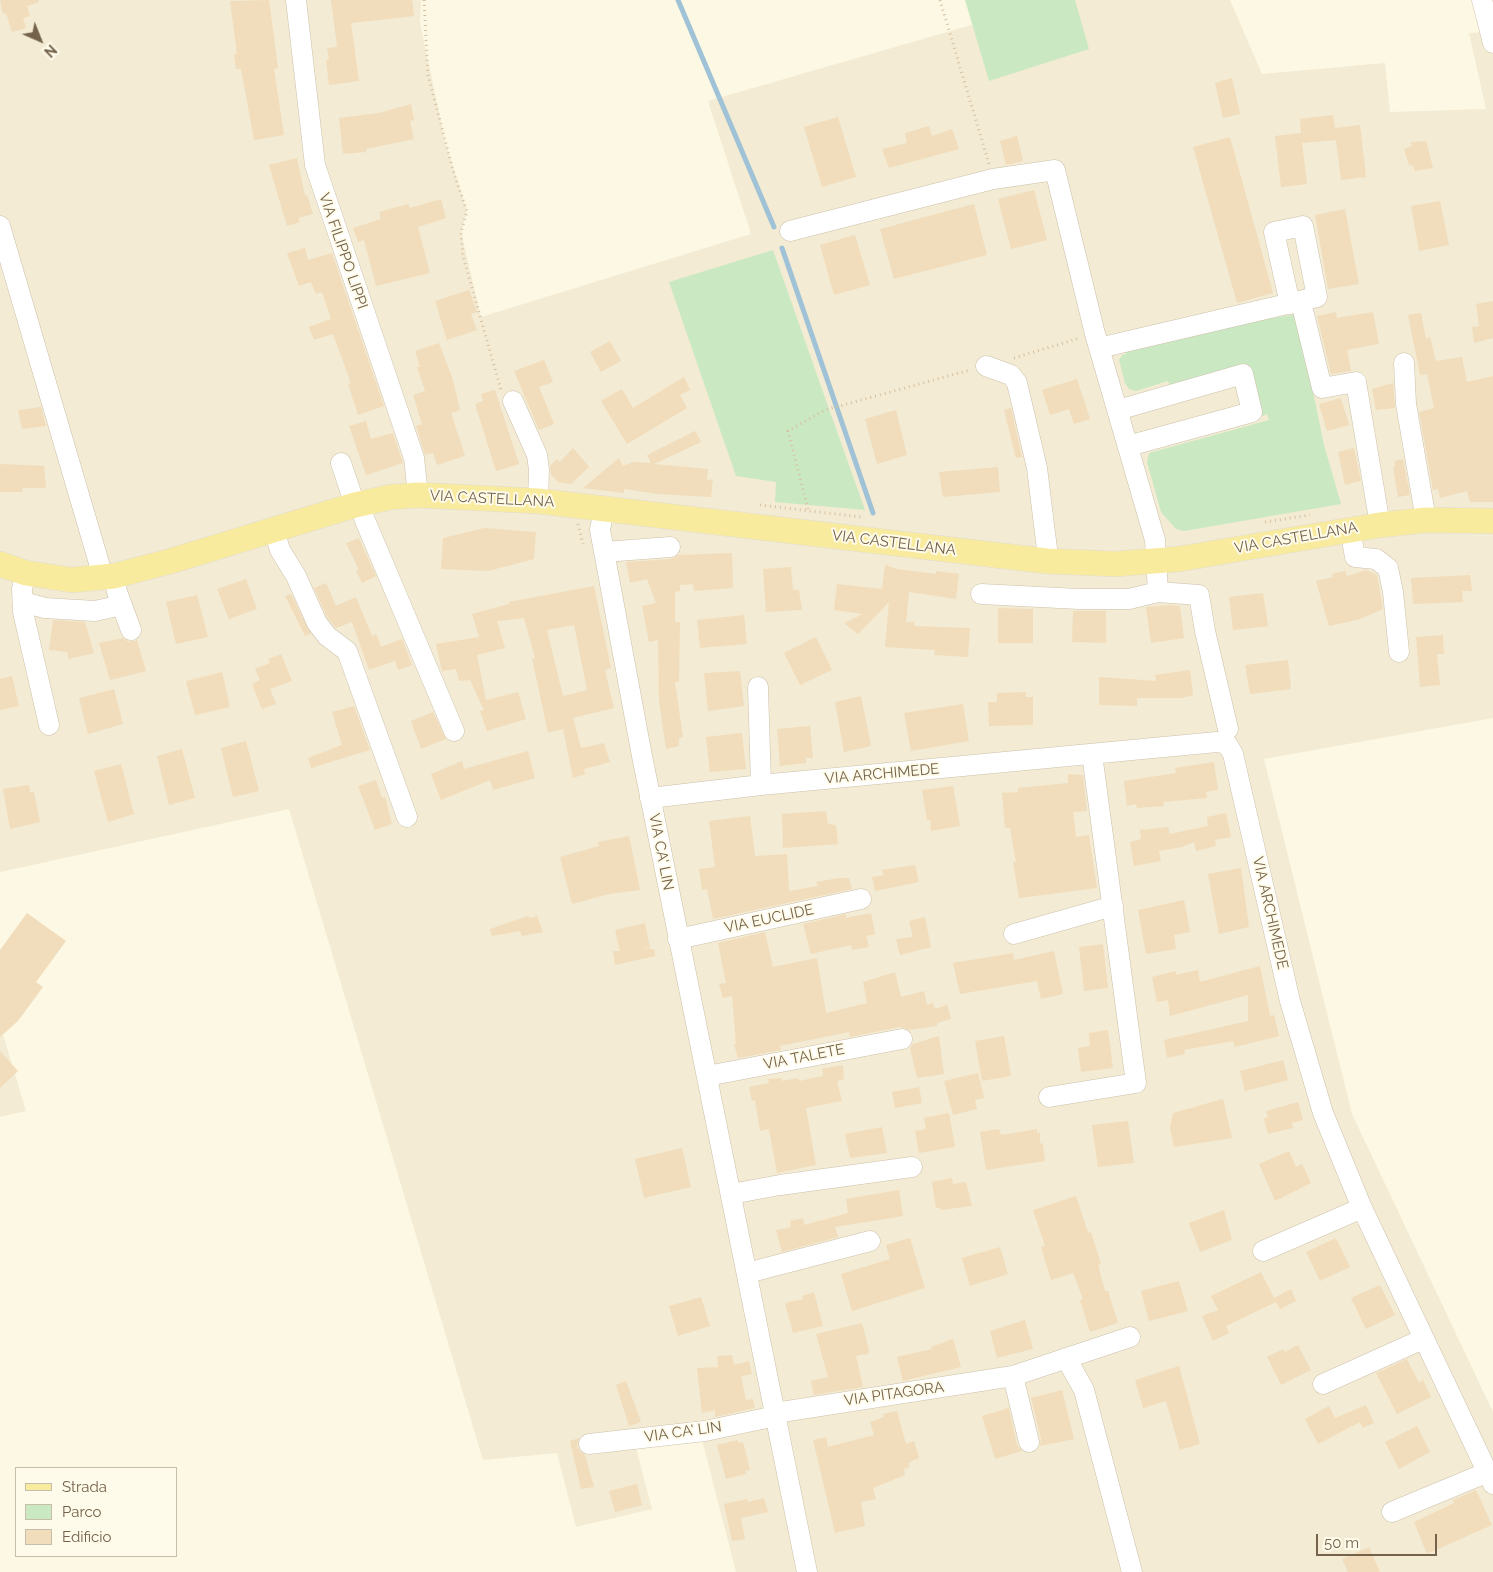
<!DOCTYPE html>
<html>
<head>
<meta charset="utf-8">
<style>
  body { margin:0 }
  #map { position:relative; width:1493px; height:1572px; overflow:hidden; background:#fcf8e4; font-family:Raleway,sans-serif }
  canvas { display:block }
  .legend { position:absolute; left:15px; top:1467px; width:162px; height:90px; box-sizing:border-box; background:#fffbea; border:1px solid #c7beaa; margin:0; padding:6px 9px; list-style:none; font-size:15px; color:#74624a }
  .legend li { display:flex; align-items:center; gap:10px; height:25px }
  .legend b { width:25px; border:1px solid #c7beaa }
  .north { position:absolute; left:15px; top:15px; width:50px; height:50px; -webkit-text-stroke:4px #fffbea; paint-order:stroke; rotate:136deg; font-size:14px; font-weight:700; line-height:20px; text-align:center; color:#74624a }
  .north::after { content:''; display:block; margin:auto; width:18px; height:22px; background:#74624a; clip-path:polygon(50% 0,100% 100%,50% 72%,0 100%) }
  .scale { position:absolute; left:1316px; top:1534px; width:121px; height:22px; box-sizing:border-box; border:2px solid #74624a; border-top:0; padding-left:6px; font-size:15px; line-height:18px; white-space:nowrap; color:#74624a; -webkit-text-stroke:4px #fffbea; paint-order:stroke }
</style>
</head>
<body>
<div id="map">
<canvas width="1493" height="1572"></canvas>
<ul class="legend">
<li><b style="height:6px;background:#f9eb9e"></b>Strada</li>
<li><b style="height:14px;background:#cae9c3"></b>Parco</li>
<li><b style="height:14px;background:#f1ddbc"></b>Edificio</li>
</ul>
<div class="north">N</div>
<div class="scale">50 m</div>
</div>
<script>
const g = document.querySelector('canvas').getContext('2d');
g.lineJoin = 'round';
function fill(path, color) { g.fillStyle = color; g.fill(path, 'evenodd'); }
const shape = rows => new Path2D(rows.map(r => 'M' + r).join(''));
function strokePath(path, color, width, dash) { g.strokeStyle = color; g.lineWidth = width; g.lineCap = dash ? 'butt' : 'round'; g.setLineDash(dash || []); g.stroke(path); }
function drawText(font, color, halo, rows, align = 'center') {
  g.font = font + ' Raleway,sans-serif'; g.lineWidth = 4; g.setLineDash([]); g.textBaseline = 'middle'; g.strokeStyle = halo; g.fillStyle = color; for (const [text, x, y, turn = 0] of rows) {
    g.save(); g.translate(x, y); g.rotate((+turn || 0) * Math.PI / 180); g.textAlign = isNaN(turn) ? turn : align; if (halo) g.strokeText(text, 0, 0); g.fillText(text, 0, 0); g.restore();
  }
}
const residential = shape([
  [0,0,421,0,420,23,445,141,467,211,461,232,481,317,751,234,708,101,1058,0,1230,0,1262,74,1385,63,1390,112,1486,109,1469,33,1493,32,1493,718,1264,759,1352,1114,1493,1412,1493,1572,736,1572,701,1436,635,1444,652,1509,576,1527,557,1453,483,1460,289,809,0,872],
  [0,1025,26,1111,0,1117]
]);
const green = shape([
  [965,0,1075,0,1089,49,989,81],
  [773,250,829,409,865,510,775,502,776,482,736,476,669,282],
  [1297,314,1324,445,1341,504,1184,531,1176,529,1161,512,1147,462,1149,453,1269,420,1267,414,1262,416,1248,367,1170,386,1168,381,1136,391,1129,389,1125,383,1119,360,1122,355,1126,354,1125,351,1243,323]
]);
const stream = shape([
  [678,0,774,227],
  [782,248,873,513]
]);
const building = shape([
  [0,0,39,0,39,2,27,6,30,16,23,18,26,28,12,32,6,13,3,14],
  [269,0,278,68,274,69,284,135,254,140,241,69,236,69,234,54,237,54,230,1],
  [331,0,412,0,414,16,351,23,359,81,329,85,326,60,329,59,327,48,337,47],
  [1232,78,1240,114,1223,118,1215,83],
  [411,104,414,120,410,121,414,139,366,149,366,152,343,154,339,118,379,113],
  [1333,115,1335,128,1360,125,1366,177,1341,180,1336,140,1302,143,1307,184,1281,187,1275,136,1301,133,1300,119],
  [838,117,856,177,822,187,804,127],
  [929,126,932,136,952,129,959,149,889,168,882,149,907,143,905,133],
  [1017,136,1023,161,1006,165,1000,141],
  [1230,137,1273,293,1237,303,1193,147],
  [1426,141,1433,168,1415,171,1413,166,1409,165,1404,149,1412,146,1411,142],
  [297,158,305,196,307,195,313,214,298,218,300,222,287,226,269,165],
  [1034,190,1047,240,1011,249,998,199],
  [441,199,446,218,418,227,430,273,376,286,364,240,358,242,353,228,381,219,379,212,408,204,410,208],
  [1440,201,1449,245,1419,251,1411,206],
  [974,204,987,255,894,279,880,229],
  [1345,209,1359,284,1328,289,1315,215],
  [855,235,870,285,834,295,820,245],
  [305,248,308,260,332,253,384,406,358,415,348,384,351,383,333,334,314,340,309,327,331,319,322,292,316,294,311,282,299,286,287,253],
  [469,290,477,312,471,314,477,330,447,340,435,301],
  [1493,301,1493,338,1474,343,1472,327,1479,326,1476,304],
  [1336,312,1337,318,1373,312,1379,344,1347,350,1351,371,1331,374,1317,316],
  [1421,313,1426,339,1430,337,1436,361,1462,357,1467,382,1493,376,1493,502,1470,502,1467,491,1440,498,1438,489,1433,490,1419,412,1434,408,1427,374,1420,375,1408,315],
  [610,341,621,361,601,372,590,352],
  [439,343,453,380,460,410,451,413,465,456,437,465,433,453,425,455,416,426,422,424,413,395,425,391,417,367,420,367,415,351],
  [544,360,553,382,539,387,554,424,539,430,514,371],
  [684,377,690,390,680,395,687,408,627,444,601,401,622,389,633,408],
  [1077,379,1090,419,1074,424,1069,409,1050,415,1042,390],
  [1393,383,1395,408,1376,410,1372,389],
  [495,390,519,464,496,471,475,404,483,401,481,394],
  [1341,398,1349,425,1327,431,1319,404],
  [41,407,46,426,22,429,18,410],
  [1011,408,1022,457,1016,458,1004,410],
  [896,410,907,455,877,464,865,419],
  [366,421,371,439,393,433,403,463,366,475,349,426],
  [695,431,701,442,654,464,708,469,707,480,713,479,711,497,658,494,624,489,624,493,583,488,619,458,623,466,633,462,651,463,647,455],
  [573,448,589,467,571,484,558,482,551,474,550,466,557,459,560,462],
  [1354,448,1361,481,1345,485,1338,452],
  [1403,459,1410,495,1398,497,1393,467,1395,467,1394,461],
  [0,464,44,466,46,488,23,488,22,492,0,492],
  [998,467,1000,492,943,497,939,472],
  [484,528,536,532,534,559,488,571,441,569,443,538],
  [359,538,376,576,362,583,356,571,359,570,346,543],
  [732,553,733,588,694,591,693,584,680,585,680,591,675,592,675,622,680,622,679,682,675,682,683,737,679,738,679,746,666,749,659,701,658,640,649,642,642,606,656,603,647,579,630,583,626,562,671,559,678,555],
  [885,565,897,569,936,574,936,571,959,574,956,599,909,592,906,622,914,622,914,626,970,628,968,657,934,655,935,650,885,647,889,602,858,634,844,623,863,614,834,610,837,584,882,589],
  [791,567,793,590,799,590,802,610,766,612,763,569],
  [1366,570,1377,575,1383,609,1360,619,1329,626,1316,581,1333,577,1332,574,1345,571,1347,576],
  [1470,575,1472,591,1462,591,1463,602,1413,604,1411,578],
  [246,579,257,609,229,619,217,589],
  [326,583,336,606,356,597,372,636,376,634,381,647,402,639,412,665,398,670,395,661,369,670,352,622,336,628,327,617,314,588],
  [594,586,611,668,605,670,614,708,573,718,581,748,604,743,610,762,584,769,585,774,573,778,563,729,548,733,532,658,535,658,524,618,497,621,505,648,477,655,486,700,518,692,526,719,487,731,480,711,484,710,470,680,459,681,456,669,442,671,436,644,479,637,472,614,509,604,509,602],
  [574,625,587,690,563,696,547,630],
  [1263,593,1268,626,1233,630,1229,597],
  [291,594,311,634,305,636,285,596],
  [197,595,208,637,176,644,166,602],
  [1171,605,1180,606,1184,638,1151,643,1146,607],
  [998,608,1033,609,1033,643,998,643],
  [1073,611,1106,611,1106,643,1072,642],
  [744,615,747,644,700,648,697,620],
  [53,620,85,622,94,653,69,659,67,652,49,650],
  [1443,635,1444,654,1437,654,1440,685,1420,687,1416,637],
  [816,637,832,670,800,685,784,653],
  [123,638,129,642,137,640,146,671,110,680,99,643],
  [281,654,292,681,270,689,276,704,262,709,252,684,260,680,255,669,270,663,268,659],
  [1288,660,1291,689,1250,694,1245,665],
  [1190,670,1193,695,1182,698,1137,698,1137,706,1099,705,1099,677,1156,681,1155,675],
  [740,671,744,706,708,711,704,673],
  [222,672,230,707,195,715,186,681],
  [12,676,19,706,0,710,0,679],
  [114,689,123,724,88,734,79,698],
  [1026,692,1026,697,1033,697,1033,725,989,726,988,702,997,702,997,693],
  [861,696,871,746,844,752,835,702],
  [963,704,969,741,911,751,904,713],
  [354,706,370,750,311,768,308,758,342,745,332,712],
  [433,712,446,739,421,749,411,721],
  [810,726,813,758,806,758,806,763,780,766,777,729],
  [742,733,746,769,710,772,706,737],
  [246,741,259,791,233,797,221,748],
  [182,749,195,798,169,805,157,756],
  [528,751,535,778,493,790,490,780,441,800,431,774,462,761,464,769],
  [1214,762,1218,790,1206,792,1207,798,1163,802,1164,806,1137,808,1136,804,1127,806,1124,781,1176,773,1175,768],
  [121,764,134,814,108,822,94,771],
  [1068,774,1083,775,1087,811,1073,812,1076,837,1089,835,1097,888,1019,898,1013,862,1016,862,1010,828,1005,828,1002,793,1018,792,1018,788,1068,783],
  [376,780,382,798,385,797,392,824,375,830,358,786],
  [29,785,30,792,34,792,40,822,10,829,3,789],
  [953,786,960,826,931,831,930,820,927,820,922,790],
  [826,811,828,824,836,825,838,844,783,848,782,814],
  [1226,813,1231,837,1215,840,1216,846,1196,851,1194,842,1182,847,1159,851,1161,861,1134,866,1130,842,1141,839,1140,830,1168,827,1170,834,1208,826,1207,817],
  [750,816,755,856,787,854,789,891,818,886,816,882,839,878,849,878,852,889,713,919,707,889,702,890,699,869,715,867,709,821],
  [629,836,640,890,609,894,572,904,560,857,599,846,598,842],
  [915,865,919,882,875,891,872,877,884,875,882,870],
  [1241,868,1249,927,1219,934,1208,874],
  [1184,900,1190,932,1174,935,1176,949,1146,954,1138,910],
  [27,913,66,941,36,982,43,987,18,1021,0,1037,0,950],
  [871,913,875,934,866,936,869,947,852,950,851,945,811,954,803,924,846,914,846,918],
  [528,916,530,918,537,916,543,932,522,936,520,931,492,936,490,929],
  [925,917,931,947,900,955,896,939,913,937,909,921],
  [645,923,650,948,641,949,654,949,655,956,615,965,613,951,620,951,615,930],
  [765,932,773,967,817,958,826,1013,867,1003,863,982,895,972,901,997,924,991,927,1005,933,1003,935,1009,947,1005,951,1019,937,1023,937,1026,909,1030,900,1027,850,1037,849,1032,780,1046,781,1050,738,1058,734,1044,736,1044,732,996,723,998,719,984,726,983,718,943],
  [1103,944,1108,988,1084,991,1079,947],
  [1054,951,1063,994,1041,999,1037,981,960,994,953,963,1013,953,1014,960],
  [1260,966,1270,1016,1274,1015,1279,1036,1235,1047,1233,1041,1184,1050,1185,1054,1167,1058,1164,1040,1248,1021,1248,995,1170,1016,1168,1000,1157,1002,1152,977,1176,971,1176,975,1198,970,1200,982],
  [1108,1030,1113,1068,1081,1072,1078,1048,1090,1046,1089,1033],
  [939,1036,944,1074,917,1078,910,1048,913,1044],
  [1004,1036,1011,1076,982,1081,975,1041],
  [0,1051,18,1071,0,1088],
  [1283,1060,1288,1080,1245,1091,1240,1071],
  [843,1065,844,1079,837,1081,842,1101,806,1108,816,1165,777,1173,769,1129,760,1131,755,1100,752,1101,749,1087,769,1083,768,1079,781,1078,782,1081,798,1078,799,1081,823,1076,822,1069],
  [978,1073,984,1098,975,1100,977,1109,953,1115,944,1081],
  [919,1087,922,1103,895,1108,892,1092],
  [1223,1099,1232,1138,1174,1147,1170,1128,1173,1113],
  [1298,1102,1303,1120,1292,1123,1293,1128,1268,1134,1264,1119,1268,1117,1266,1111],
  [949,1113,955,1147,919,1153,915,1131,926,1129,924,1118],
  [1128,1121,1134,1163,1098,1167,1092,1125],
  [882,1127,887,1153,850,1158,845,1134],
  [999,1129,1001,1135,1037,1129,1037,1133,1040,1132,1040,1143,1043,1144,1045,1161,986,1170,980,1132],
  [682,1148,691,1187,644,1198,635,1159],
  [1289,1151,1296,1167,1302,1164,1311,1183,1275,1201,1259,1164],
  [952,1178,953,1184,966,1182,972,1206,941,1210,940,1208,936,1208,932,1182],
  [899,1190,903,1216,835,1227,838,1237,782,1252,776,1230,791,1227,790,1221,803,1218,804,1225,848,1213,846,1199],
  [1076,1196,1088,1233,1091,1232,1101,1264,1098,1265,1105,1291,1108,1291,1118,1323,1090,1332,1080,1300,1083,1299,1073,1273,1051,1280,1041,1247,1045,1246,1033,1210],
  [1224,1210,1232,1240,1200,1252,1189,1223],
  [910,1238,925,1288,852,1311,841,1274,890,1259,886,1245],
  [1336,1238,1350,1267,1320,1281,1306,1252],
  [1000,1247,1008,1274,970,1286,962,1258],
  [1261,1272,1274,1298,1291,1289,1296,1301,1280,1309,1276,1302,1226,1326,1229,1333,1213,1341,1202,1316,1218,1310,1211,1296],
  [1179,1281,1188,1311,1149,1321,1141,1291],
  [1380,1285,1395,1315,1366,1329,1351,1298],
  [814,1292,823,1326,793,1333,785,1303,803,1299,802,1296],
  [701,1297,710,1326,678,1336,669,1306],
  [1025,1320,1033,1349,997,1358,990,1331],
  [862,1323,869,1350,868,1354,856,1356,863,1387,814,1395,811,1381,828,1377,816,1334],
  [953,1339,961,1367,903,1381,897,1357,932,1349,931,1347],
  [1298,1345,1311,1370,1281,1385,1267,1357,1283,1349,1285,1352],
  [732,1355,734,1365,749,1361,752,1374,741,1376,746,1400,753,1399,755,1408,715,1417,715,1410,702,1413,697,1368,718,1367,717,1356],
  [1407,1359,1419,1383,1423,1380,1431,1397,1397,1414,1376,1373],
  [1179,1366,1200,1444,1180,1450,1166,1401,1143,1408,1135,1380],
  [626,1381,641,1422,629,1426,616,1385],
  [1062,1390,1074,1439,1040,1446,1041,1439,1031,1398],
  [1366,1405,1374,1423,1363,1428,1360,1422,1318,1444,1305,1419,1329,1406,1335,1418],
  [1009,1408,1017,1445,1022,1451,995,1459,982,1416],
  [897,1411,906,1444,914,1441,919,1458,908,1463,910,1467,904,1469,905,1475,873,1488,876,1499,861,1502,865,1526,835,1533,813,1440,826,1437,828,1447,874,1435,870,1422,884,1417,883,1414],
  [1417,1426,1430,1452,1399,1469,1385,1442],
  [579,1438,577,1446,580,1451,585,1455,594,1487,581,1489,570,1441],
  [738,1440,738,1443,743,1442,750,1470,745,1471,746,1474,726,1479,717,1445],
  [637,1484,642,1505,615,1512,609,1491],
  [1476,1490,1492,1525,1427,1554,1414,1522,1454,1503,1453,1500],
  [764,1498,768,1512,741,1518,745,1539,732,1541,724,1504,747,1499,748,1502],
  [1369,1547,1380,1572,1348,1572,1342,1559]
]);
const path = shape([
  [424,0,428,75,454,174,467,211,461,232,463,256,501,390],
  [940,0,989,164],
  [1014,358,1080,338],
  [760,505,861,517],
  [808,509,788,431,825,410,970,370],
  [1265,522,1310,515],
  [578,524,583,544]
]);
const minor = shape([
  [296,0,315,165,414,458,418,495],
  [1482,0,1493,43],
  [0,226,99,563,99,578],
  [790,231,993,179,1055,170,1095,334,1155,540,1158,592],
  [1301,302,1322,388,1356,382,1380,525],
  [1099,348,1317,297,1303,226,1274,232,1290,304],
  [1404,363,1406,404,1426,520],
  [986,366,1011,375,1017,383,1037,468,1047,549,1046,561],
  [513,401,537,455,539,470,538,501],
  [1118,410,1243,374,1252,412,1128,446],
  [341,463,355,505],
  [361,504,364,518,454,731],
  [604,509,600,530,642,756,807,1572],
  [1350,529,1355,557,1376,559,1388,568,1393,592,1399,652],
  [274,530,280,550,296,576,317,623,327,636,347,651,407,817],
  [604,552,670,547],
  [26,573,22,589,23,612,49,725],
  [114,576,117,592,131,630],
  [981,594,1079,599,1129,599,1158,592,1199,595,1205,631,1228,729],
  [23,602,45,608,95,611,122,605],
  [758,687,761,785],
  [650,798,761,785,1217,742,1227,744,1233,754,1290,1001,1323,1113,1362,1208,1493,1484],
  [1014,934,1113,906],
  [678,939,861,899],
  [707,1076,902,1039],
  [1049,1097,1136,1083,1092,754],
  [731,1194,780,1185,912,1167],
  [1263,1251,1362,1208],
  [747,1273,870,1241],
  [1066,1358,1084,1390,1132,1572],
  [1013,1376,1029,1442],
  [1323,1384,1423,1339],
  [775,1413,1013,1376,1130,1337],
  [589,1444,705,1431,776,1416],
  [1392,1512,1488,1472]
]);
const major = shape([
  [0,564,26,573,72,580,114,576,171,561,355,505,391,497,418,495,538,501,1046,561,1115,564,1179,559,1380,525,1426,520,1493,521]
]);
const streetNames = [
  ["VIA FILIPPO LIPPI",343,251,71],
  ["VIA CASTELLANA",492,499,3],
  ["VIA CASTELLANA",1296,538,-10],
  ["VIA CASTELLANA",894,543,7],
  ["VIA ARCHIMEDE",882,774,-5],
  ["VIA CA' LIN",661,852,79],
  ["VIA ARCHIMEDE",1270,913,77],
  ["VIA EUCLIDE",769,919,-12],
  ["VIA TALETE",804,1057,-11],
  ["VIA PITAGORA",894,1394,-8],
  ["VIA CA' LIN",683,1432,-8]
];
fill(residential, '#f3ebd3');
fill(green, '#cae9c3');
strokePath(stream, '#9fc2d7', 5);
fill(building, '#f1ddbc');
strokePath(minor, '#cdc1ab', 21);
strokePath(major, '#e0dcd7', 26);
strokePath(path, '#d6c0a0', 3, [1, 4]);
strokePath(minor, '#fff', 20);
strokePath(major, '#f9eb9e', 25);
drawText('15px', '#74624a', '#fffbea', streetNames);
</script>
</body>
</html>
